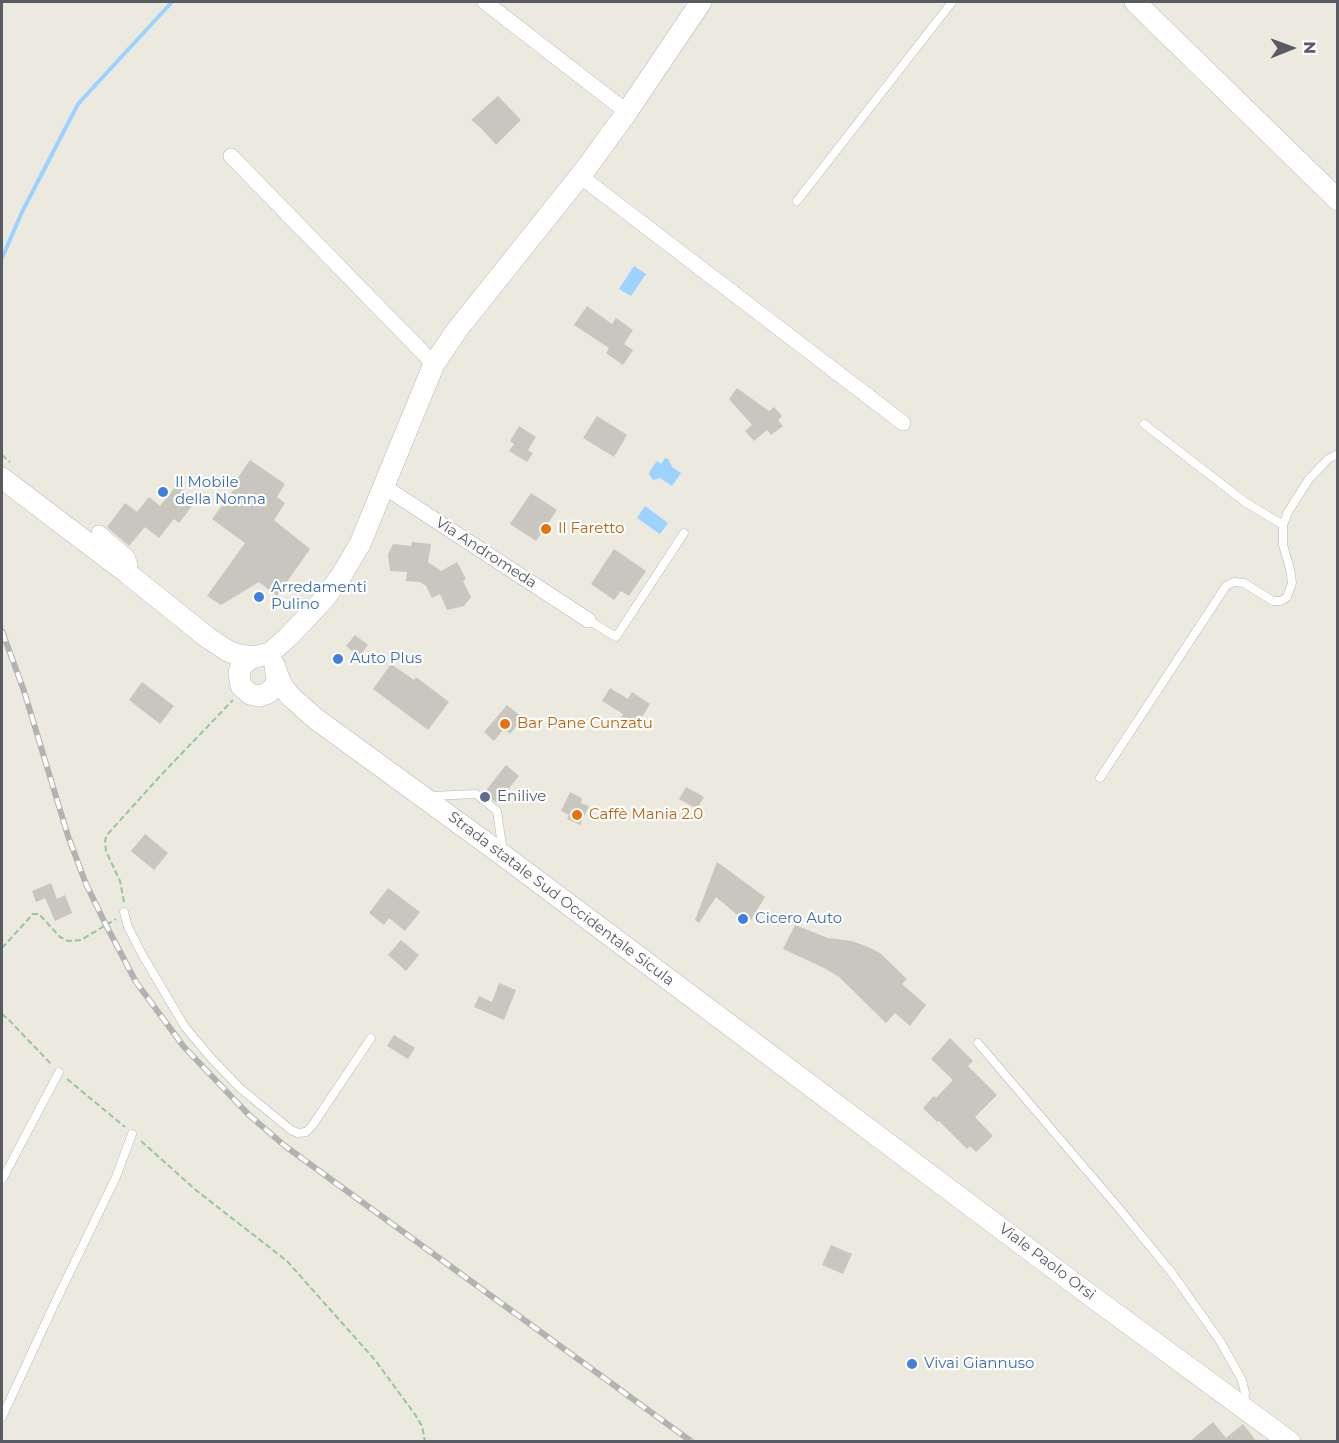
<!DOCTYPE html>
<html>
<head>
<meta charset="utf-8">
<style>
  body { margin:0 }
  #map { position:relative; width:1339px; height:1443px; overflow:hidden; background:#ece9df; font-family:Montserrat,sans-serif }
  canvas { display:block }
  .frame { position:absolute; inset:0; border:3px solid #585c61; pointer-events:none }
  .north { position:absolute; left:1261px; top:18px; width:60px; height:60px; -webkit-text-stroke:4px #fff; paint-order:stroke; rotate:89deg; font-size:16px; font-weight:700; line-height:24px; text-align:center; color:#585c61 }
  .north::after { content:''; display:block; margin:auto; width:21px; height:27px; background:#585c61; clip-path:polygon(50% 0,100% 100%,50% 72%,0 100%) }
</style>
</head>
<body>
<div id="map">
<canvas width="1339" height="1443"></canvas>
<div class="frame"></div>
<div class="north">N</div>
</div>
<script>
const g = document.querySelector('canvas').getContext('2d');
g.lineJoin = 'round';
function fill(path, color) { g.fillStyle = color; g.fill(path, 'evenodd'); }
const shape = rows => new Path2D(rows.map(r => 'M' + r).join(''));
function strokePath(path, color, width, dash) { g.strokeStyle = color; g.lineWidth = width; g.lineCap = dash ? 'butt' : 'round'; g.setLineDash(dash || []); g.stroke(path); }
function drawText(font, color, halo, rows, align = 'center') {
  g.font = font + ' Montserrat,sans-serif'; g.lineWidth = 4.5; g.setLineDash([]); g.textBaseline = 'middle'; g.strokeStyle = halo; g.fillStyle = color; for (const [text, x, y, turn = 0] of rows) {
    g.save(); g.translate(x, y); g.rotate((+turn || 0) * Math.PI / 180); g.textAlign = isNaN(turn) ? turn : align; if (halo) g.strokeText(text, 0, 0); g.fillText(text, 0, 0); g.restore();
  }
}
const water = shape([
  [634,266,646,274,631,296,619,289],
  [665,458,668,459,672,467,681,473,672,486,660,478,653,480,649,474,650,471,657,461,661,464],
  [645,506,668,523,660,534,637,518]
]);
const stream = shape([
  [2,258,22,212,78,104,172,2]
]);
const building = shape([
  [498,96,521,120,496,145,481,128,471,120],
  [587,306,612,324,616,318,633,330,624,344,633,350,623,365,606,353,609,348,574,325],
  [737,388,769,411,774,407,782,416,778,420,783,426,771,435,767,430,754,441,745,431,752,425,729,399],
  [597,416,627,435,614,457,583,438],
  [519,426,536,437,528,450,533,453,527,462,509,451,514,444,510,441],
  [250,460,285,484,277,497,285,503,274,520,310,549,277,596,259,582,221,605,207,596,245,543,212,519,238,484,235,482],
  [177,485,196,501,179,523,174,519,159,538,145,527,129,546,107,527,125,503,137,512,149,497,160,506],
  [531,493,557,510,536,541,510,524],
  [412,542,431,544,428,562,441,571,457,562,466,579,463,581,471,597,464,606,447,610,440,594,432,598,426,586,420,582,406,581,407,572,390,571,388,554,393,544,411,546],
  [614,549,646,571,629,596,621,591,614,600,591,584],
  [355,635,368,645,359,657,346,646],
  [391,664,414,680,416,677,449,702,428,730,373,689],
  [142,682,174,706,160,724,129,700],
  [610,688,628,699,632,692,650,704,637,725,631,721,627,726,619,721,623,714,602,701],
  [507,705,523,718,510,734,504,729,494,741,484,732],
  [506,765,519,776,497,803,484,793],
  [686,787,704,797,697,809,679,799],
  [570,792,582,798,581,803,589,806,580,825,567,819,569,815,561,811],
  [145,834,168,853,154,870,131,851],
  [717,862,765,897,751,920,746,917,743,920,716,897,699,923,695,920],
  [51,883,57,899,65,895,72,913,55,921,45,898,36,902,32,891],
  [388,888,420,912,405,931,389,918,384,925,369,913],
  [795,925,828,938,852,941,868,947,880,953,907,979,902,984,926,1005,910,1026,895,1013,886,1023,839,977,824,968,783,949],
  [401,940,419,955,406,971,388,955],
  [499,983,516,990,504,1020,474,1007,479,996,492,1002],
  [394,1035,415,1048,408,1059,387,1046],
  [950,1038,973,1061,968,1066,997,1095,975,1117,993,1136,976,1152,970,1146,967,1149,939,1121,937,1122,923,1108,934,1096,936,1098,953,1080,931,1059],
  [831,1245,852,1254,843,1274,822,1265],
  [1213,1422,1226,1438,1243,1424,1257,1442,1189,1442]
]);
const path = shape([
  [2,455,10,462],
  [124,902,120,881,106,851,105,843,106,836,161,775,233,700],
  [2,948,33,914,39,914,60,937,68,941,81,940,116,919],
  [2,1014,9,1020,52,1065],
  [67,1079,125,1127],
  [141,1141,197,1191,287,1261,375,1360,414,1413,422,1426,425,1442]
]);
const lane = shape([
  [797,201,952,2],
  [1144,424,1245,502,1283,525],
  [588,620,616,637,684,533],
  [1100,778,1226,586,1234,582,1244,583,1273,601,1281,601,1287,597,1292,583,1290,569,1283,545,1283,525,1288,512,1309,479,1328,459,1338,454],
  [431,796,476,794,497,811,503,852],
  [124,912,128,927,143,956,185,1027,211,1058,240,1088,291,1130,298,1133,306,1132,312,1126,371,1038],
  [978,1043,1117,1206,1172,1273,1220,1341,1242,1380,1245,1393,1244,1406],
  [2,1180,59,1072],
  [2,1417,53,1307,116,1177,132,1134]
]);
const street = shape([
  [485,2,627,112],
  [231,156,434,364],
  [580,176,903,423],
  [383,486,588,620],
  [99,533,127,557,130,565,127,573]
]);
const secondary = shape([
  [1135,2,1338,200],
  [2,478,127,573,208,638,228,651,238,655,255,657,270,653,288,637,324,599,341,576,360,544,434,364,457,330,587,167,627,112,701,2],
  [255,657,246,661,240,669,239,673,241,686,250,694,259,696,268,693,271,690,277,683,277,678,275,666],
  [277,673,282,686,290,696,316,719,504,856,1083,1290,1290,1442]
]);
const rail = shape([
  [2,631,24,691,68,836,86,884,106,925,136,982,184,1047,249,1115,285,1146,692,1442]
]);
const markers = [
  [163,492,6,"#3f7fe0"],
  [546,529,6,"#e8710a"],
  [259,597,6,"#3f7fe0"],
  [338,659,6,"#3f7fe0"],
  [505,724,6,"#e8710a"],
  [485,797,6,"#5c6f8a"],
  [577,815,6,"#e8710a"],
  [743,919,6,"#3f7fe0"],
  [912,1364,6,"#3f7fe0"]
];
const shopNames = [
  ["Il Mobile",175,483],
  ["della Nonna",175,500],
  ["Arredamenti",271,588],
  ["Pulino",271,605],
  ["Auto Plus",350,659],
  ["Cicero Auto",755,919],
  ["Vivai Giannuso",924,1364]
];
const foodNames = [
  ["Il Faretto",558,529],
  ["Bar Pane Cunzatu",517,724],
  ["Caffè Mania 2.0",589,815]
];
const streetNames = [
  ["Via Andromeda",486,553,33],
  ["Strada statale Sud Occidentale Sicula",561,899,37],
  ["Viale Paolo Orsi",1047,1262,37]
];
const serviceNames = [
  ["Enilive",497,797]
];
fill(water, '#9bd2ff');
strokePath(stream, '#9bd2ff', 4);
fill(building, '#c8c6be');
strokePath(lane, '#b5b7bd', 9);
strokePath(street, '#b5b7bd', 16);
strokePath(secondary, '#b5b9bf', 22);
strokePath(path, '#92c6a2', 2, [6, 3]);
strokePath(lane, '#fff', 8);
strokePath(street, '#fff', 15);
strokePath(secondary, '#fff', 21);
strokePath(rail, '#b1b2b2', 6);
strokePath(rail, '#fff', 4, [11]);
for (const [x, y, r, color] of markers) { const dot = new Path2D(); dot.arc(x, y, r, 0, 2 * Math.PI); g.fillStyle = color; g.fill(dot); strokePath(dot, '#fff', 2); }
drawText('15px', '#366cbe', '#fff', shopNames, 'left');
drawText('15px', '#c56008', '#fff', foodNames, 'left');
drawText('15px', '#585c61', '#fff', streetNames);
drawText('15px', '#4e5e75', '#fff', serviceNames, 'left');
</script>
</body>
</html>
